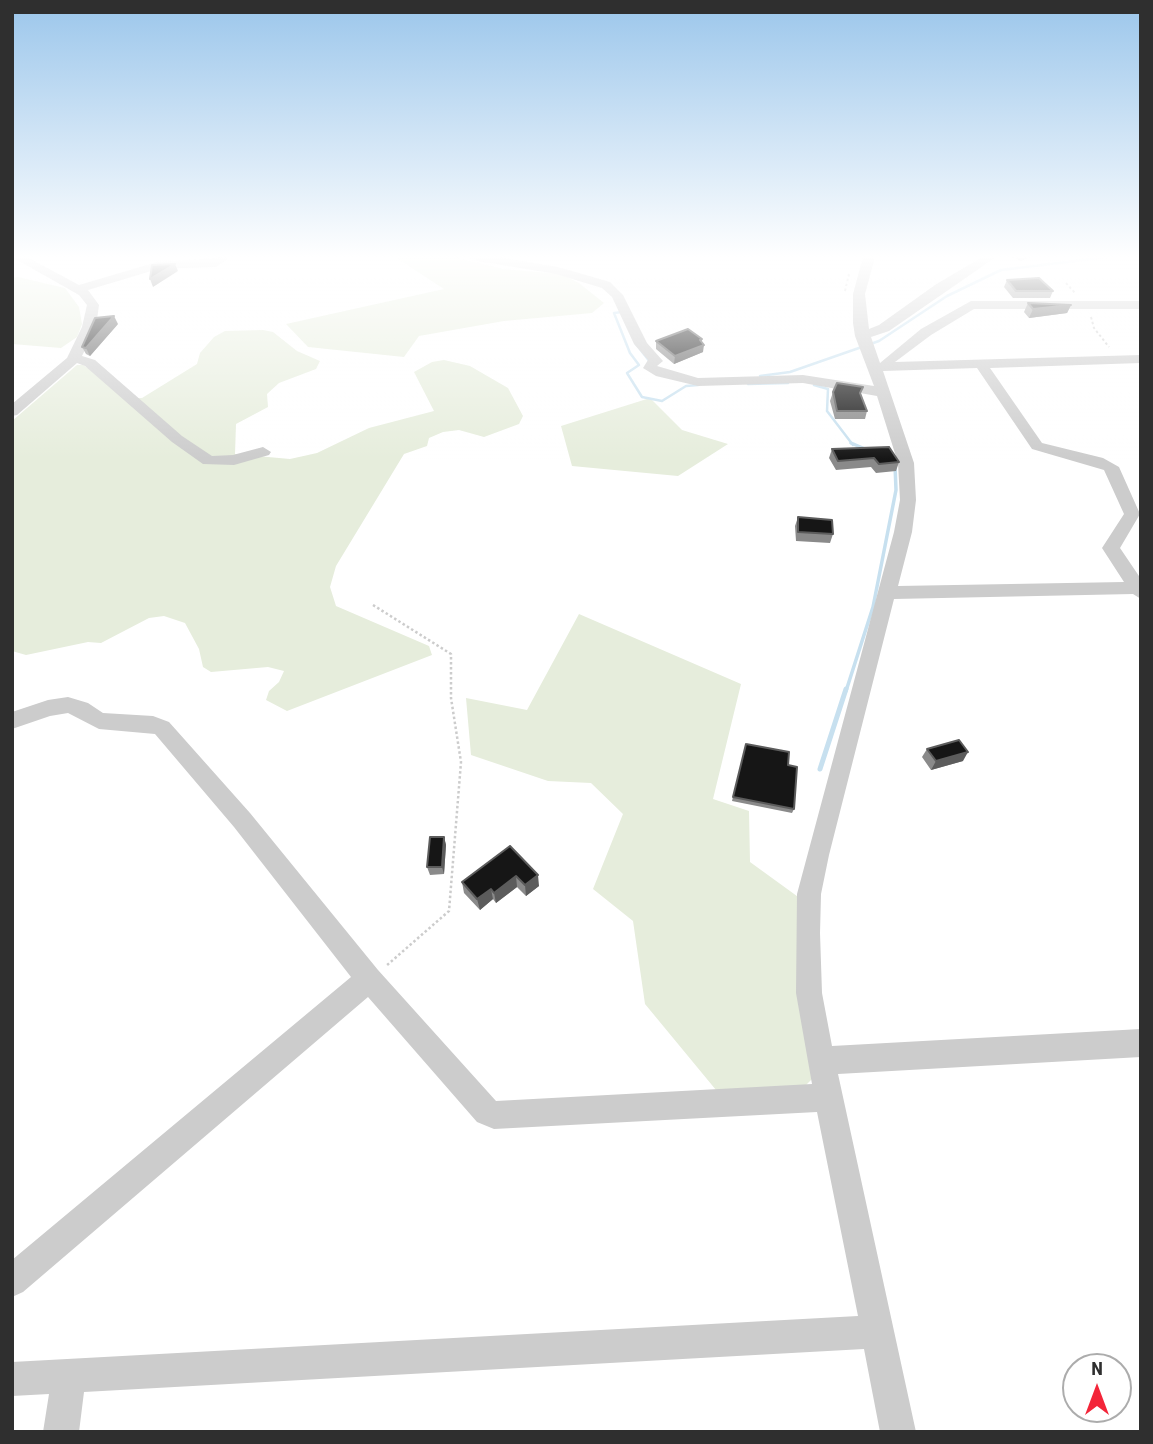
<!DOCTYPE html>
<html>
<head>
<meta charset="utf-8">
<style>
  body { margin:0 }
  #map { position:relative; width:1153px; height:1444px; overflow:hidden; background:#fff; font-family:"Roboto Condensed",sans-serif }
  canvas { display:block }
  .frame { position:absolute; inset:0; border:14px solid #2f2f2f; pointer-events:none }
  .north { position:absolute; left:1062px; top:1353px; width:70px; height:70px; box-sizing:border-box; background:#fff; border:2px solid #acacac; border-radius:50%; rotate:0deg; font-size:19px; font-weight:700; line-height:28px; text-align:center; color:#2f2f2f }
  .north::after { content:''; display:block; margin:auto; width:24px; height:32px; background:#f32539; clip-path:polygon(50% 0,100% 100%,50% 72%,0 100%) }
</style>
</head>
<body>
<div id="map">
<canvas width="1153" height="1444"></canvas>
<div class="frame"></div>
<div class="north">N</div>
</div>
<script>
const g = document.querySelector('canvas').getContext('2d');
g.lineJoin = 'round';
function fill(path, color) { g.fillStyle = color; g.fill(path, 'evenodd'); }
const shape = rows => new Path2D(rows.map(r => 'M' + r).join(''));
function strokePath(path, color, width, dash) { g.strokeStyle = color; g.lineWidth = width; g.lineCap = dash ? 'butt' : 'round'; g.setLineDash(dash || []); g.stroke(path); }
const green = shape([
  [395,257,455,257,503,269,561,274,579,283,604,303,592,313,504,321,419,336,404,357,308,347,286,324,444,289],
  [18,277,65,288,79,307,82,324,77,337,61,348,12,344,12,278],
  [263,330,273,332,297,351,320,361,316,369,279,383,267,394,268,407,236,424,235,454,290,459,317,453,369,428,434,411,414,372,432,362,444,360,470,366,508,388,523,416,519,424,484,437,459,430,443,432,429,438,427,446,404,454,336,566,330,587,336,606,429,646,432,655,287,711,266,700,269,691,279,682,284,671,268,667,211,672,203,667,199,649,185,623,164,616,149,618,101,643,88,642,26,655,12,651,12,421,77,365,83,365,134,398,142,398,197,364,200,353,214,337,225,331],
  [650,398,682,430,728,444,678,476,572,466,561,426],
  [579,614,741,684,713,799,749,811,750,862,801,899,820,1071,801,1090,716,1090,645,1004,633,921,593,889,623,814,591,783,548,781,471,755,466,698,527,710]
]);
const streamFar2 = shape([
  [467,257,480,259],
  [622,312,614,313,630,353,639,365,627,373,642,397,662,401,686,386,698,385],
  [636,344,650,362],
  [760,376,790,372,879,341,947,296,1001,270,1107,257],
  [748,384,788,383],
  [814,385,828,389,827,411,853,445]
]);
const streamFar1 = shape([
  [851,443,865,449],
  [846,691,873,607,896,490,895,465]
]);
const stream = shape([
  [820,769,846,689]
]);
const pathFar1 = shape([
  [1066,283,1075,293],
  [845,291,849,274],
  [1091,317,1094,328,1109,347]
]);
const path = shape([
  [373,605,451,654,451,698,461,762,449,911,386,966]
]);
const minor = shape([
  [12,257,27,257,79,285,157,262,231,257,216,267,158,269,88,290,99,305,96,327,82,356,95,360,182,436,212,456,233,455,263,447,271,452,269,455,234,465,203,464,172,442,85,366,77,363,17,415,12,416,12,404,67,358,82,327,87,305,79,295,12,257],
  [472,257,498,257,558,267,610,282,623,295,647,343,663,361,657,366,698,378,803,375,874,386,855,336,853,323,853,294,863,257,875,257,865,294,869,329,879,325,935,285,982,257,996,257,889,331,871,337,880,363,921,329,971,301,1141,301,1141,309,974,309,931,335,895,362,1141,355,1141,363,990,368,1042,443,1103,458,1119,467,1140,514,1120,548,1141,579,1141,599,1133,594,894,599,829,855,821,894,820,933,822,993,832,1046,1141,1029,1141,1057,838,1074,916,1432,880,1432,864,1349,84,1392,79,1432,43,1432,49,1394,12,1396,12,1362,858,1316,817,1112,494,1129,477,1122,368,997,23,1292,12,1297,12,1260,351,977,234,827,155,734,99,729,68,713,50,716,12,729,12,712,48,700,68,697,88,703,103,713,153,716,169,722,250,813,378,970,496,1101,812,1084,796,993,797,894,894,532,900,500,898,463,877,396,803,383,698,386,656,376,643,368,648,360,634,344,612,297,602,288,556,274,478,261,472,257],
  [977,368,1032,449,1104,470,1124,514,1102,548,1124,582,898,586,912,532,916,500,914,463,883,371,977,368]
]);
const wall = shape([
  [1012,257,1030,257,1021,261],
  [1007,280,1053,291,1050,298,1013,298,1004,287],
  [1028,303,1071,305,1067,313,1029,318,1024,312],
  [118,324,90,356,86,354,82,347],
  [656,341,702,342,703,352,674,364,656,349],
  [833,392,861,394,867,411,865,419,835,419,830,401],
  [832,449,899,462,896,471,876,473,871,467,836,470,829,458],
  [798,517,833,534,830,543,796,541,795,526],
  [746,744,788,765,794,809,792,813,732,801],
  [927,749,963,761,931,770,922,757],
  [444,837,446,845,444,874,430,875,427,867],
  [510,846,539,886,526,896,517,887,496,903,493,899,480,910,464,893,462,882]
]);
const shadedWall = shape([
  [175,264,178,271,153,287,150,279],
  [1071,305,1067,313,1029,318,1033,309],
  [114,316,118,324,90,356,86,348],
  [702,339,701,346,704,345,703,352,674,364,675,356],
  [968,752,963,761,931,770,936,761],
  [444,837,446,845,444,874,442,867],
  [538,875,539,886,526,896,525,885],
  [516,876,517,887,496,903,494,893],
  [491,889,493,899,480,910,477,899]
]);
const building = shape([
  [175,264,150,279,152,265,175,264],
  [1039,278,1053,291,1016,291,1007,280,1039,278],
  [1028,303,1071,305,1033,309,1028,303],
  [114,316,86,348,82,347,95,318,114,316],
  [688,329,702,339,700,340,704,345,675,356,656,341,688,329],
  [837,383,863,387,860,393,867,411,837,411,833,392,837,383],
  [889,447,899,462,879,464,874,458,838,461,832,449,889,447],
  [798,517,832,520,833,534,798,532,798,517],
  [959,740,968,752,936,761,927,749,959,740],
  [746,744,789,752,788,765,797,767,794,809,733,797,746,744],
  [430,837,444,837,442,867,427,867,430,837],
  [510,846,538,875,525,885,516,876,494,893,491,889,477,899,462,882,510,846]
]);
fill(green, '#e6eddc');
strokePath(streamFar2, '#c7e0ef', 2.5);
strokePath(streamFar1, '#c7e0ef', 3.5);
strokePath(stream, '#c7e0ef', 5);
strokePath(pathFar1, '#ccc', 2, [2.5, 2.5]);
strokePath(path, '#ccc', 2.5, [2.5, 2.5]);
fill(minor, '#ccc');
fill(wall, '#8a8a8a');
fill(shadedWall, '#5c5c5c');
fill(building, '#161616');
strokePath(building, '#5c5c5c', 2);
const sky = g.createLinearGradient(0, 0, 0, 459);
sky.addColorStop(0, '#9bc6eb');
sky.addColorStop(0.56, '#fff');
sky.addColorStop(1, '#ffffff00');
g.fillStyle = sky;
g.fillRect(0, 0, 1153, 459);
</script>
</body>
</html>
